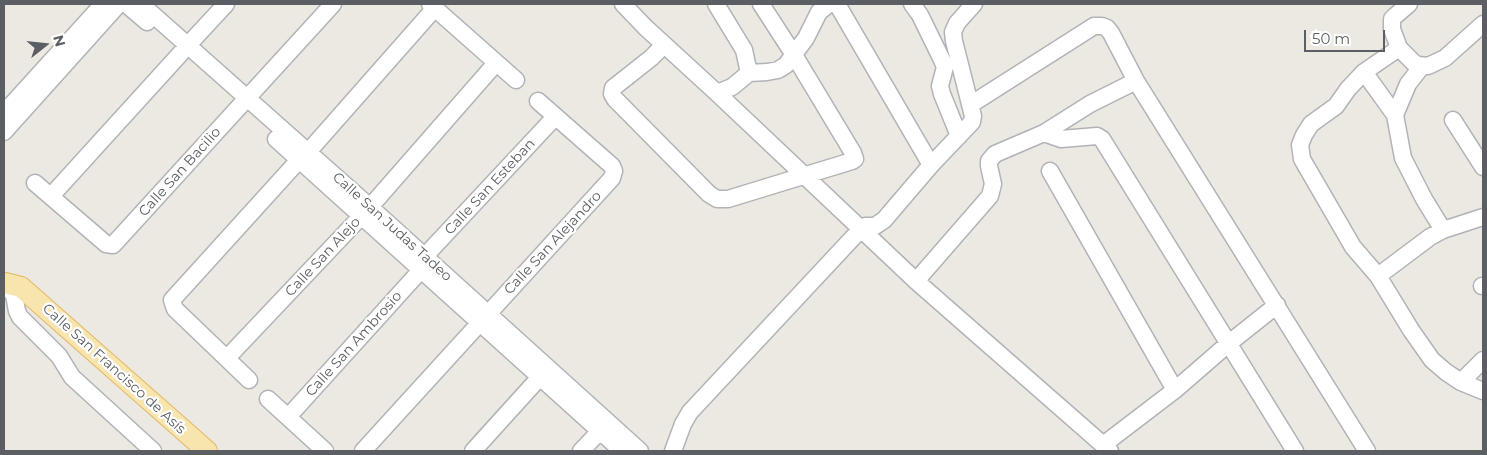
<!DOCTYPE html>
<html>
<head>
<meta charset="utf-8">
<style>
  body { margin:0 }
  #map { position:relative; width:1487px; height:455px; overflow:hidden; background:#ece9e3; font-family:Montserrat,sans-serif }
  canvas { display:block }
  .frame { position:absolute; inset:0; border:5px solid #5b5e62; pointer-events:none }
  .north { position:absolute; left:20px; top:20px; width:50px; height:50px; -webkit-text-stroke:4px #fff; paint-order:stroke; rotate:74deg; font-size:14px; font-weight:700; line-height:20px; text-align:center; color:#5b5e62 }
  .north::after { content:''; display:block; margin:auto; width:18px; height:22px; background:#5b5e62; clip-path:polygon(50% 0,100% 100%,50% 72%,0 100%) }
  .scale { position:absolute; left:1304px; top:30px; width:81px; height:22px; box-sizing:border-box; border:2px solid #5b5e62; border-top:0; padding-left:6px; font-size:15px; line-height:18px; white-space:nowrap; color:#5b5e62; -webkit-text-stroke:4px #fff; paint-order:stroke }
</style>
</head>
<body>
<div id="map">
<canvas width="1487" height="455"></canvas>
<div class="frame"></div>
<div class="north">N</div>
<div class="scale">50 m</div>
</div>
<script>
const g = document.querySelector('canvas').getContext('2d');
g.lineJoin = 'round';
const shape = rows => new Path2D(rows.map(r => 'M' + r).join(''));
function strokePath(path, color, width, dash) { g.strokeStyle = color; g.lineWidth = width; g.lineCap = dash ? 'butt' : 'round'; g.setLineDash(dash || []); g.stroke(path); }
function drawText(font, color, halo, rows, align = 'center') {
  g.font = font + ' Montserrat,sans-serif'; g.lineWidth = 4.5; g.setLineDash([]); g.textBaseline = 'middle'; g.strokeStyle = halo; g.fillStyle = color; for (const [text, x, y, turn = 0] of rows) {
    g.save(); g.translate(x, y); g.rotate((+turn || 0) * Math.PI / 180); g.textAlign = isNaN(turn) ? turn : align; if (halo) g.strokeText(text, 0, 0); g.fillText(text, 0, 0); g.restore();
  }
}
const minor = shape([
  [126,4,147,22],
  [141,4,370,207,640,451],
  [430,4,516,80],
  [623,4,645,27,717,93,916,281,1110,451],
  [716,4,744,50,749,73,767,72,778,70,786,65,806,38,819,12,829,4],
  [837,4,931,165],
  [912,4,920,15,942,60,945,67,940,86,942,94,959,136],
  [1409,4,1395,16,1392,19,1392,29,1399,48,1414,63,1418,65,1428,66,1445,58,1483,24],
  [188,45,226,4],
  [664,45,651,58,613,88,612,94,615,99,709,194,717,199,728,199,852,161,855,159,853,153,794,55,761,4],
  [1399,48,1364,72,1348,89,1336,106,1311,124,1304,135,1300,145,1302,159,1353,247,1378,276,1411,330,1432,360,1446,372,1461,382,1483,391],
  [1364,72,1395,115,1403,158,1424,199,1443,230],
  [717,93,732,87,749,73],
  [970,105,1094,26,1102,26,1107,28,1111,33,1136,81,1367,451],
  [4,113,103,4],
  [1395,115,1408,84,1422,66],
  [1453,120,1483,167],
  [4,132,119,4],
  [1044,133,1061,139,1097,136,1102,139,1295,451],
  [276,139,622,451],
  [308,152,435,8],
  [1050,171,1175,390],
  [35,183,106,244,113,245,333,4],
  [51,196,181,53],
  [425,256,555,117],
  [1378,276,1430,237,1443,230,1483,217],
  [916,281,990,196,993,184,989,166,989,161,995,154,1044,133,1090,104,1136,81],
  [4,282,14,295,17,311,20,317,59,356,72,377,153,451],
  [1482,286,1483,286],
  [227,358,370,207,496,63],
  [249,380,175,309,172,300,299,160],
  [1461,382,1483,360],
  [268,399,325,451],
  [288,417,421,270],
  [1103,445,1175,390,1228,344,1277,305],
  [363,451,612,178,614,171,612,166,538,101],
  [473,451,540,377],
  [581,451,600,431],
  [673,451,683,424,690,412,861,229,865,226,875,226,884,220,931,165,972,122,973,116,954,41,953,32,957,23,974,4]
]);
const major = shape([
  [5,283,21,287,207,451]
]);
const streetNames = [
  ["Calle San Bacilio",180,172,-48],
  ["Calle San Esteban",490,187,-47],
  ["Calle San Judas Tadeo",392,227,42],
  ["Calle San Alejandro",553,243,-47],
  ["Calle San Alejo",323,257,-47],
  ["Calle San Ambrosio",354,344,-48],
  ["Calle San Francisco de Asís",114,369,42]
];
strokePath(minor, '#b0b3b7', 19);
strokePath(major, '#e3b664', 22);
strokePath(minor, '#fff', 16);
strokePath(major, '#f7e5ad', 20);
drawText('14px', '#5b5e62', '#fff', streetNames);
</script>
</body>
</html>
